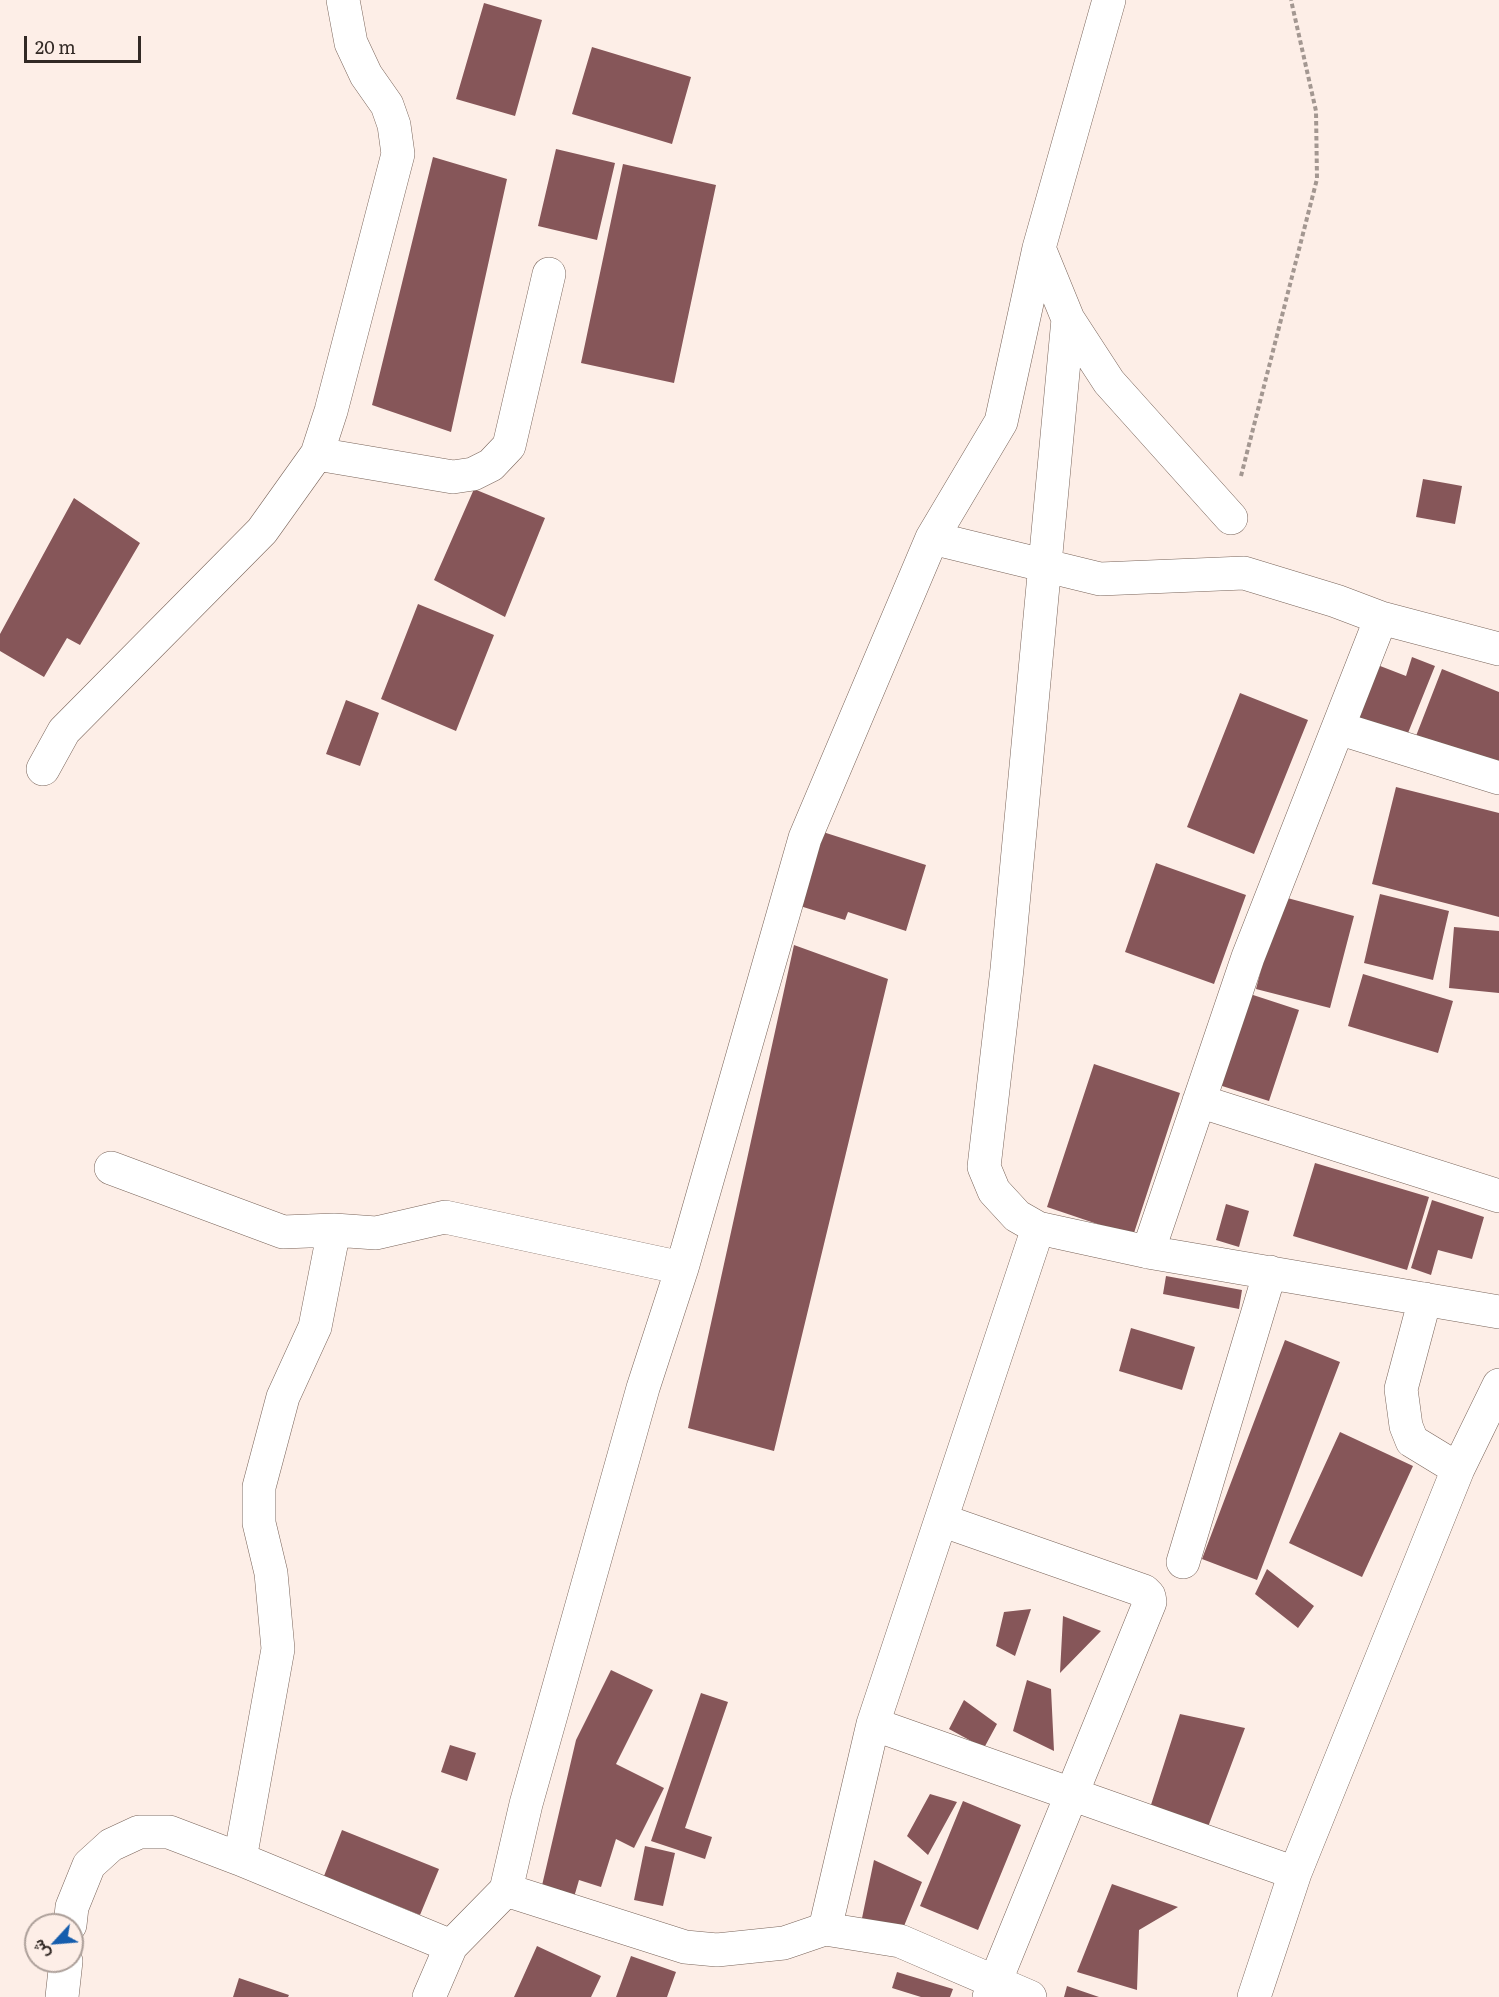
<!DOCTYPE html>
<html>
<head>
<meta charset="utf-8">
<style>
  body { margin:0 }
  #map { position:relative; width:1499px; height:1997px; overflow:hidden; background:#fdeee7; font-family:Literata,Vazirmatn,serif }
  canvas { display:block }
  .north { position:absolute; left:24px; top:1913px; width:60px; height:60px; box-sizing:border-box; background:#fdeee7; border:2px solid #ac9f99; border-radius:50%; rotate:244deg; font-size:16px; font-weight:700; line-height:24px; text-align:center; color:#322925 }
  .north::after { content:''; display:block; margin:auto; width:21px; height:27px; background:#155dad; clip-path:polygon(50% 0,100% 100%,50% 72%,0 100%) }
  .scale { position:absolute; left:24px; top:36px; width:117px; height:27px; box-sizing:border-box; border:3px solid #322925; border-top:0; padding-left:8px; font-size:18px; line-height:21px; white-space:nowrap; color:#322925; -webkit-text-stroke:4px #fdeee7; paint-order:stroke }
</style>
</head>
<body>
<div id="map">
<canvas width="1499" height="1997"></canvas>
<div class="north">ش</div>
<div class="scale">20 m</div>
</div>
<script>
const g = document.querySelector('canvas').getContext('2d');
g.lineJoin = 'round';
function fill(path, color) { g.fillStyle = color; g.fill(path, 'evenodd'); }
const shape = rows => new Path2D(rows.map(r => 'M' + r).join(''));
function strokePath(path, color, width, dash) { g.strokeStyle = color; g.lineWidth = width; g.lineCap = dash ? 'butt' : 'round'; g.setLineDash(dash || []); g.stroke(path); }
const building = shape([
  [484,3,542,20,515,116,456,99],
  [592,47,691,77,672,144,572,114],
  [556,149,615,163,597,240,538,226],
  [433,157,507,179,451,432,372,405],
  [623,164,716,185,674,383,581,363],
  [1423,479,1462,486,1455,524,1416,517],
  [474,489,545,518,505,617,434,580],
  [74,498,140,543,80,645,67,638,44,677,0,651,0,634],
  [418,604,494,635,456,731,381,699],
  [1412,657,1435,666,1406,738,1354,717,1375,664,1406,676],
  [1442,669,1499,692,1499,769,1416,736],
  [1240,693,1308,720,1254,854,1187,827],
  [346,700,379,713,360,766,326,754],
  [1396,787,1499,813,1499,917,1372,884],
  [823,832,926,865,906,931,848,912,845,920,800,906],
  [1156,863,1246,895,1214,984,1125,952],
  [1380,894,1449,911,1433,980,1364,963],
  [1280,896,1354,916,1330,1008,1256,989],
  [1454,927,1499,931,1499,993,1449,988],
  [794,945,888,979,774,1451,688,1428],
  [1363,974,1453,1001,1438,1053,1348,1026],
  [1247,993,1299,1010,1269,1101,1219,1085],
  [1094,1064,1180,1093,1133,1236,1047,1207],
  [1315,1163,1429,1197,1407,1270,1293,1236],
  [1432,1200,1484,1217,1472,1259,1438,1250,1431,1275,1411,1268],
  [1226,1204,1249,1211,1239,1247,1216,1240],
  [1166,1276,1242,1290,1239,1309,1163,1294],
  [1131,1328,1195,1347,1182,1390,1119,1371],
  [1285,1340,1340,1362,1257,1580,1202,1559],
  [1340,1432,1413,1466,1362,1577,1289,1543],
  [1267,1569,1314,1606,1298,1628,1255,1594],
  [1031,1609,1015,1656,996,1646,1004,1612],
  [1063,1616,1101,1631,1060,1673],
  [611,1670,653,1690,616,1764,664,1788,634,1848,616,1839,601,1887,579,1880,572,1904,540,1894,576,1740],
  [1027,1680,1051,1689,1054,1751,1013,1731],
  [701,1693,728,1702,685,1828,712,1837,705,1859,651,1841],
  [964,1700,997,1724,984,1748,949,1729],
  [1180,1714,1245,1728,1208,1827,1149,1811],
  [450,1745,476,1753,467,1781,441,1772],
  [930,1794,957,1802,928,1855,907,1836],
  [963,1801,1021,1825,978,1930,920,1906],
  [342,1830,439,1869,420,1915,324,1876],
  [645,1846,675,1853,663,1906,634,1900],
  [874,1860,922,1882,904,1926,861,1923],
  [1112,1884,1178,1907,1139,1930,1137,1990,1077,1972],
  [537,1946,601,1976,591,1997,514,1997],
  [631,1956,676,1972,667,1997,616,1997],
  [897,1972,953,1989,950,1997,921,1997,892,1988],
  [239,1978,289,1995,288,1997,233,1997],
  [1067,1986,1099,1997,1064,1997]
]);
const path = shape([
  [1241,476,1317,179,1316,111,1291,0]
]);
const street = shape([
  [1039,248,1068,319,1007,969,984,1167,994,1191,1017,1216,1038,1228,1148,1252,1499,1312],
  [1068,319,1109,382,1231,518],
  [317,454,453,477,473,474,491,465,509,446,549,274],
  [932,538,1100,579,1244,573,1336,601,1381,618,1499,649],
  [1338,728,1499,778],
  [43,769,64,731,262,531,317,454,331,411,398,154,394,125,387,105,366,75,351,43,343,0],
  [1199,1101,1499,1196],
  [111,1168,283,1232,334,1230,376,1233,445,1217,682,1268],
  [334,1230,315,1327,283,1397,259,1487,259,1523,271,1573,278,1649,240,1859,451,1946],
  [1148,1252,1248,957,1381,618],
  [1425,1299,1401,1389,1406,1426,1412,1441,1458,1469],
  [941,1520,1144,1591,1149,1596,1150,1602,989,1997],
  [1183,1562,1270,1272],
  [873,1724,1295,1873],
  [506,1890,685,1947,717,1950,784,1943,825,1929,900,1941,1030,1997],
  [70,1925,72,1907,89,1865,111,1845,139,1832,169,1832,240,1859],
  [825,1929,873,1724,1038,1228],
  [62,1997,66,1961],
  [429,1997,451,1946,506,1890,526,1804,643,1388,682,1268,805,838,932,538,1001,422,1039,248,1109,0],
  [1254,1997,1295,1873,1458,1469,1499,1385]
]);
fill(building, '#865659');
strokePath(street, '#79645a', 34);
strokePath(path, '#a39791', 4, [4.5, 3]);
strokePath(street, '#fff', 33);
</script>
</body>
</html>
